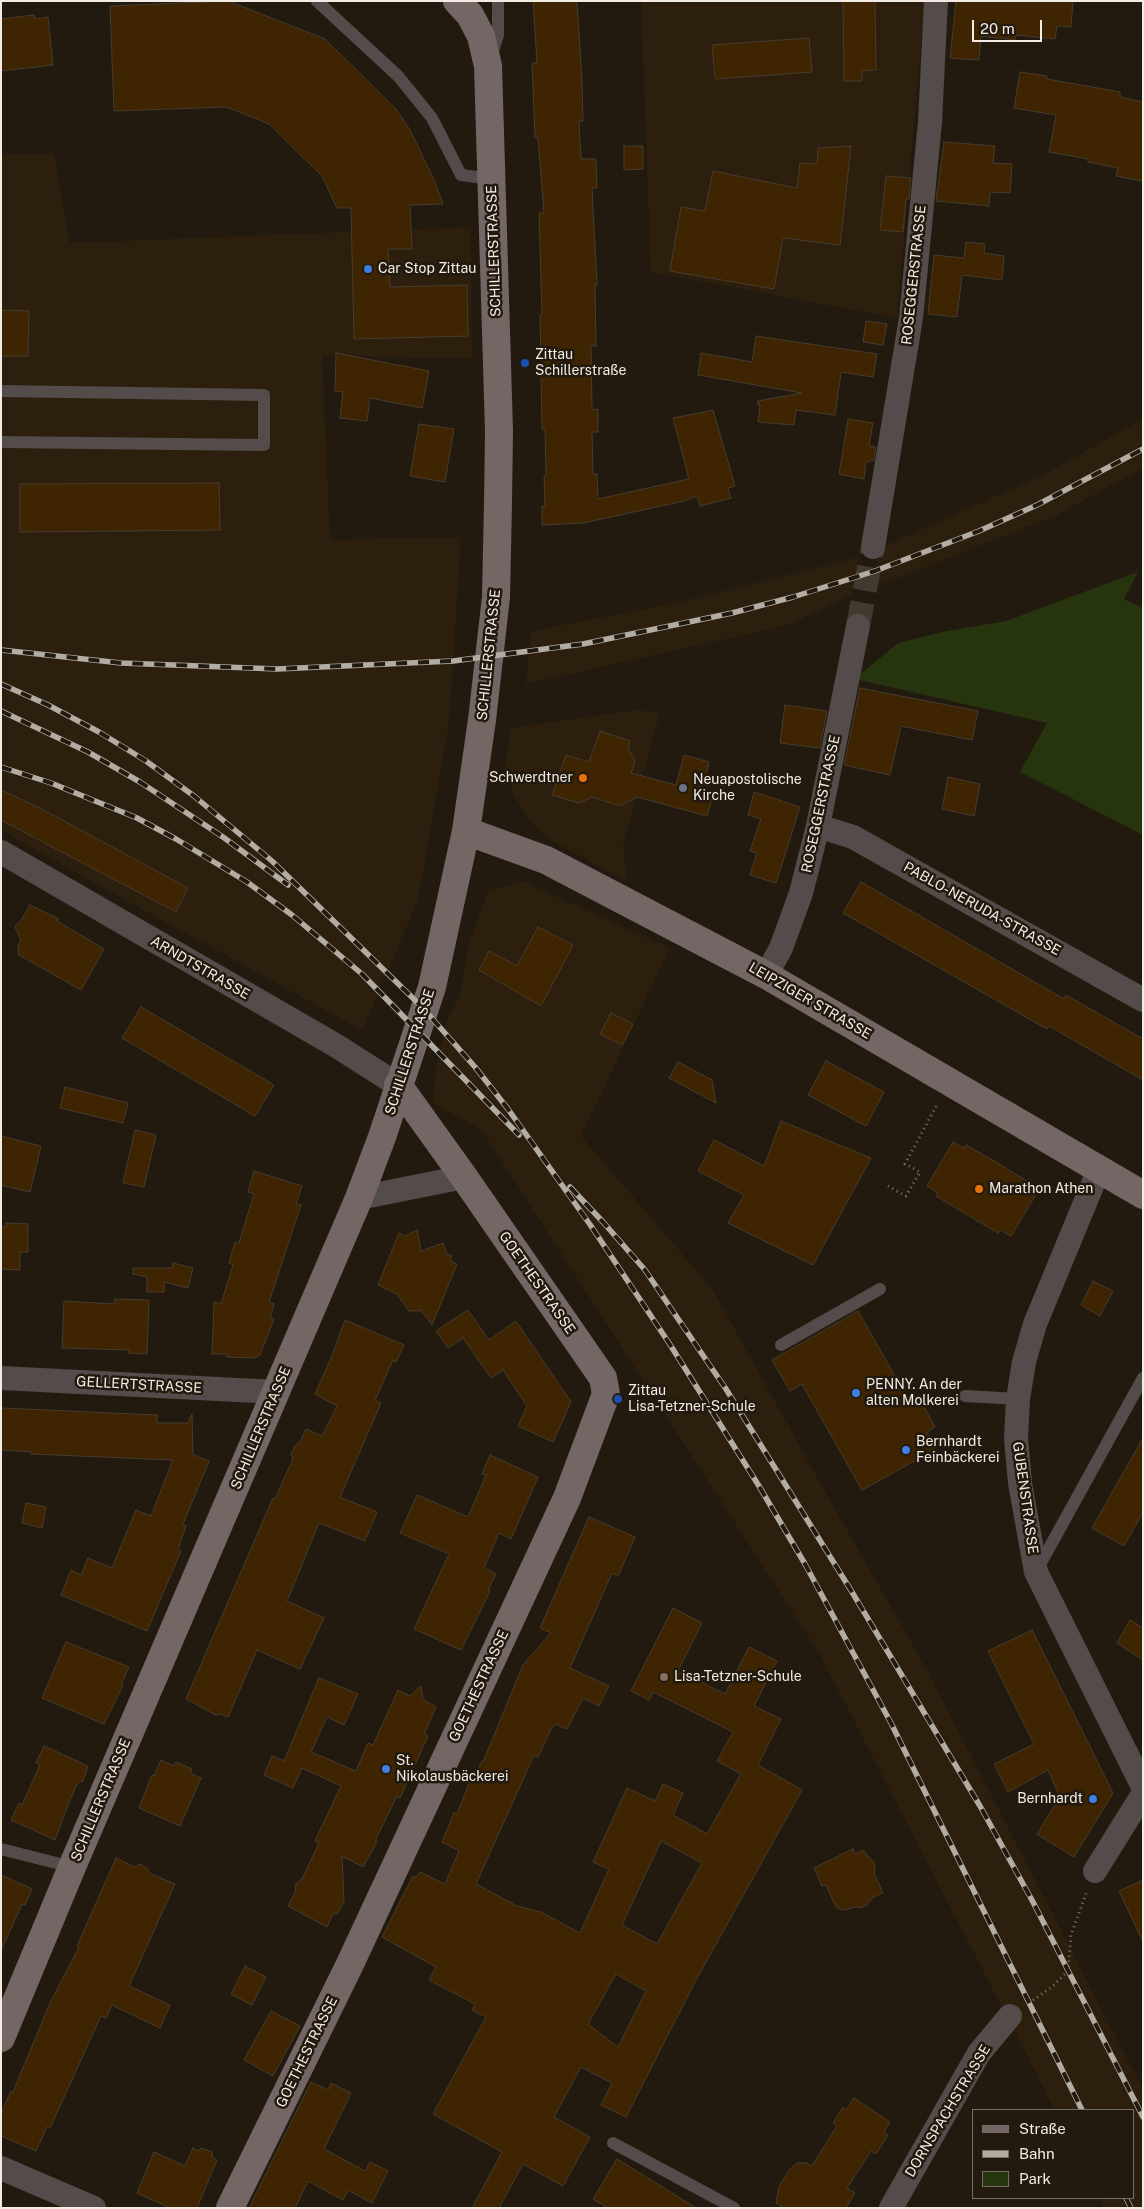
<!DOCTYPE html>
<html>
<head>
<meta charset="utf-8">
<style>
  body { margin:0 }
  #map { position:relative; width:1144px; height:2209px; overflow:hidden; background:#231a0f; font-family:"Public Sans",sans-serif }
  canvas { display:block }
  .frame { position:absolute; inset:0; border:2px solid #f3ece4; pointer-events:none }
  .legend { position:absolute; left:972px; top:2109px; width:162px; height:90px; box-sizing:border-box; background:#231a0f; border:1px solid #766e64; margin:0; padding:6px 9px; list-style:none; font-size:15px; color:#f3ece4 }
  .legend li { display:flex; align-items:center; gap:10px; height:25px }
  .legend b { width:25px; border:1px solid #766e64 }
  .scale { position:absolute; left:972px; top:20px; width:70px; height:22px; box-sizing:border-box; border:2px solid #f3ece4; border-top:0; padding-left:6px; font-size:15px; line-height:18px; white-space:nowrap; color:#f3ece4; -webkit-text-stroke:4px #231a0f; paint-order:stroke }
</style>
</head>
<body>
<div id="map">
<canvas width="1144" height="2209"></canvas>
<div class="frame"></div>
<ul class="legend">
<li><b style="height:6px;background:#736665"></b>Straße</li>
<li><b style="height:6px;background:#b3aca3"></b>Bahn</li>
<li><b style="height:14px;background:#26350e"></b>Park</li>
</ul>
<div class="scale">20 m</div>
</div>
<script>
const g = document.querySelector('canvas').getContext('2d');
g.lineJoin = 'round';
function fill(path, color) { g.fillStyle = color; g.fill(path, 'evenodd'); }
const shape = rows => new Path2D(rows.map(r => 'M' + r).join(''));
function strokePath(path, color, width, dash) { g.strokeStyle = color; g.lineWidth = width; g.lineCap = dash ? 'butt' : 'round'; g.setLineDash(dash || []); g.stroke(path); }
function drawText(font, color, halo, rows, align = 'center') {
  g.font = font + ' "Public Sans",sans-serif'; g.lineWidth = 5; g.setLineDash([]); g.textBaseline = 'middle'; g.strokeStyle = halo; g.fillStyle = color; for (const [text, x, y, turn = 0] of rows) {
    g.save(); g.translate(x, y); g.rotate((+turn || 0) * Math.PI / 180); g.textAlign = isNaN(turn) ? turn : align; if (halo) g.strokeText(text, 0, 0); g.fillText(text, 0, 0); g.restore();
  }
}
const built = shape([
  [641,1,925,1,897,318,651,272],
  [54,154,70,243,471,227,472,358,322,356,330,540,461,537,449,723,418,900,362,1030,147,912,1,830,1,155],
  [1143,419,1143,468,1057,515,872,588,880,548,1043,475],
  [859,557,851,595,788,625,526,684,531,631,676,603],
  [637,710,660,713,623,844,627,881,552,841,527,818,513,794,506,768,510,728],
  [522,881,670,948,581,1136,713,1290,822,1486,927,1670,1143,2090,1143,2208,1105,2208,1100,2198,1133,2198,1133,2110,1055,2110,820,1655,481,1129,433,1103,436,1067,447,1020,460,995,469,942,488,892]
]);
const green = shape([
  [1138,572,1124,599,1143,608,1143,835,1020,772,1047,723,855,679,898,643,942,632,1006,621]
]);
const building = shape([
  [228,1,325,39,396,109,410,130,434,180,443,204,410,205,412,249,388,249,390,287,467,285,468,336,354,339,351,208,337,208,322,176,269,124,227,107,114,111,110,6,228,1],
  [533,1,577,1,582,81,583,121,579,121,581,159,596,159,597,188,592,188,597,285,595,285,596,346,591,346,592,410,598,409,598,432,592,432,593,474,597,474,598,499,689,479,673,418,713,410,735,486,728,488,731,498,700,506,697,496,684,501,583,523,542,525,542,506,545,506,544,476,546,476,545,429,542,429,540,314,542,314,539,213,544,213,538,138,535,138,532,63,537,63,533,1],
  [843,1,875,1,876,70,862,71,862,81,844,81,843,1],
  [956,1,1073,1,1071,27,1057,26,1055,39,1016,35,1015,40,981,36,979,60,950,58,956,1],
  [34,15,35,19,48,17,53,65,1,71,1,19,34,15],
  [809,38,812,72,715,79,712,45,809,38],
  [1020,72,1047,76,1047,79,1120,92,1120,97,1143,102,1143,181,1116,176,1118,168,1088,162,1088,159,1049,152,1056,115,1014,108,1020,72],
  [944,142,995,146,993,163,1012,164,1010,193,990,192,989,206,936,201,944,142],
  [624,146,643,146,643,169,624,170,624,146],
  [851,146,840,245,783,238,774,289,670,271,681,207,705,211,713,171,797,188,800,163,817,164,818,148,851,146],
  [886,176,911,178,909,199,906,199,903,232,880,230,886,176],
  [966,242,985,244,984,253,1004,256,1002,280,962,275,957,317,928,314,934,255,964,258,966,242],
  [1,310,29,311,28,356,1,356,1,310],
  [866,321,887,324,883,345,863,342,866,321],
  [756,336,877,354,873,377,841,372,835,415,796,410,794,425,758,422,760,405,758,405,758,401,802,393,698,375,701,353,752,362,756,336],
  [336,353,429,371,422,408,370,398,367,421,340,418,343,392,335,391,336,353],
  [848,419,873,423,869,446,876,447,874,460,866,462,864,479,839,474,848,419],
  [419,424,454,429,445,482,410,476,419,424],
  [219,483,220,530,20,532,20,484,219,483],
  [860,688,978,711,972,740,901,726,890,775,844,765,860,688],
  [785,705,827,711,820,748,780,743,785,705],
  [600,731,630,741,628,748,635,761,631,773,676,785,684,755,709,762,702,791,713,795,707,816,637,797,620,806,592,797,579,803,552,795,566,755,589,762,600,731],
  [948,777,980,784,974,816,942,809,948,777],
  [1,790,40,808,188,888,176,912,1,820,1,790],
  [754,792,800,807,776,883,750,875,757,853,750,851,761,819,748,815,754,792],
  [861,882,1064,999,1066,995,1143,1039,1143,1080,1049,1026,1047,1029,843,913,861,882],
  [30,905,59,919,57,921,104,949,81,990,19,955,18,945,21,940,15,927,22,919,30,905],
  [538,927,573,945,541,1006,479,970,489,951,517,966,538,927],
  [141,1007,274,1085,255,1116,122,1038,141,1007],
  [611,1013,633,1024,622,1045,600,1034,611,1013],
  [826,1061,884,1092,866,1126,808,1095,826,1061],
  [678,1062,712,1080,716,1103,669,1078,678,1062],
  [65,1087,128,1103,123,1123,60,1108,65,1087],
  [781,1121,871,1158,813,1265,728,1223,744,1195,698,1171,714,1140,764,1166,781,1121],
  [135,1130,156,1135,144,1187,123,1183,135,1130],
  [1,1136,41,1146,30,1192,1,1185,1,1136],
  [953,1142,964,1148,966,1145,998,1163,1028,1182,1026,1185,1038,1191,1011,1236,1000,1230,998,1233,936,1196,938,1193,927,1186,953,1142],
  [254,1171,302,1186,296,1204,301,1205,269,1302,274,1304,270,1318,274,1319,260,1355,255,1358,227,1357,227,1354,212,1354,214,1302,221,1304,233,1265,229,1263,235,1242,239,1243,254,1194,248,1192,254,1171],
  [6,1223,28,1224,28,1252,20,1252,20,1270,1,1269,1,1227,6,1227,6,1223],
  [417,1230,421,1251,443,1243,447,1254,452,1256,450,1261,457,1264,432,1325,420,1309,420,1311,409,1311,397,1294,378,1285,399,1233,405,1236,417,1230],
  [173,1263,193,1268,188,1288,164,1282,164,1292,147,1292,147,1277,133,1274,133,1268,172,1268,173,1263],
  [1093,1281,1113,1291,1100,1316,1081,1305,1093,1281],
  [115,1299,149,1300,147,1354,129,1353,129,1350,62,1348,64,1301,114,1304,115,1299],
  [468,1310,489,1340,516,1321,571,1402,553,1442,518,1426,527,1406,503,1370,491,1378,463,1338,448,1348,436,1331,468,1310],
  [858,1311,912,1406,921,1401,935,1427,927,1432,936,1449,862,1490,802,1384,790,1391,772,1360,858,1311],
  [345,1320,404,1345,396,1362,393,1360,375,1400,381,1403,340,1497,377,1512,365,1541,319,1523,287,1601,324,1618,300,1669,257,1650,228,1717,220,1714,216,1715,186,1699,273,1498,275,1499,293,1459,291,1453,296,1445,300,1442,306,1429,322,1436,337,1406,315,1394,332,1356,345,1320],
  [1,1408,157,1415,157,1423,188,1423,192,1414,193,1455,209,1461,183,1524,186,1526,178,1549,181,1551,147,1631,61,1595,71,1570,81,1575,88,1558,112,1568,136,1510,151,1516,173,1460,31,1454,31,1452,1,1450,1,1408],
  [1143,1438,1143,1512,1124,1546,1092,1528,1143,1438],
  [490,1455,538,1477,511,1539,499,1533,484,1568,496,1574,488,1590,490,1591,461,1650,414,1629,449,1554,400,1533,417,1495,468,1517,486,1475,482,1474,490,1455],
  [26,1503,46,1507,42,1528,22,1523,26,1503],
  [589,1517,635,1537,618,1576,612,1573,570,1668,609,1686,599,1706,583,1698,567,1729,555,1724,551,1729,538,1757,534,1755,476,1884,517,1906,541,1912,580,1933,609,1869,593,1862,627,1788,655,1801,663,1784,683,1793,673,1815,707,1834,741,1774,717,1761,733,1732,653,1692,649,1700,631,1691,673,1608,702,1623,678,1671,725,1694,749,1647,777,1661,754,1706,781,1719,758,1765,802,1790,696,1980,626,2117,601,2105,612,2083,581,2067,554,2117,590,2137,563,2186,523,2164,499,2208,472,2208,502,2152,433,2114,486,2017,472,2010,475,2004,429,1980,436,1967,382,1937,413,1876,417,1877,420,1872,445,1884,459,1851,442,1842,454,1813,457,1814,472,1776,475,1776,482,1761,483,1762,523,1665,551,1633,540,1628,589,1517],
  [661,1841,702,1863,657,1944,622,1925,661,1841],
  [616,1974,646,1991,618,2047,588,2024,616,1974],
  [1130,1620,1143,1628,1143,1660,1117,1643,1130,1620],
  [1032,1630,1113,1793,1074,1857,1037,1834,1060,1797,1048,1770,1008,1792,994,1764,1034,1744,988,1651,1032,1630],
  [66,1642,129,1667,121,1685,123,1685,104,1724,42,1698,66,1642],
  [319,1678,358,1694,344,1725,327,1717,311,1752,356,1771,368,1743,373,1745,398,1690,410,1696,421,1686,423,1699,436,1707,424,1734,428,1736,400,1798,397,1796,376,1839,376,1844,363,1867,342,1856,344,1901,338,1913,333,1914,327,1927,288,1906,295,1892,296,1884,302,1879,319,1843,315,1841,341,1786,302,1768,293,1788,264,1775,272,1756,284,1761,319,1678],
  [44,1746,88,1766,83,1781,78,1782,69,1802,55,1840,11,1820,19,1803,22,1805,40,1765,36,1763,44,1746],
  [161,1760,174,1766,176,1762,192,1769,190,1773,201,1778,180,1826,139,1808,152,1775,154,1776,161,1760],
  [853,1849,855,1854,863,1850,875,1864,874,1873,883,1893,873,1897,867,1905,860,1908,856,1907,843,1910,836,1907,826,1885,822,1886,814,1868,853,1849],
  [116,1858,135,1867,139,1864,147,1868,149,1873,175,1884,129,1986,170,2005,160,2028,112,2005,106,2018,101,2016,50,2128,47,2127,36,2151,1,2136,1,2114,11,2091,13,2092,50,2003,79,1947,77,1946,116,1858],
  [1,1875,32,1889,25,1905,22,1904,1,1951,1,1875],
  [1143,1880,1143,1942,1119,1891,1143,1880],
  [245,1966,266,1977,252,2005,231,1994,245,1966],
  [271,2011,300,2026,273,2076,244,2060,271,2011],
  [311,2082,328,2090,331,2083,351,2093,324,2149,365,2171,370,2162,388,2171,372,2203,348,2190,343,2200,308,2181,295,2208,249,2208,311,2082],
  [854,2098,890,2122,884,2132,888,2135,876,2154,871,2151,847,2188,855,2193,846,2208,784,2208,776,2203,779,2186,790,2169,797,2163,807,2163,812,2166,837,2126,833,2123,843,2107,846,2110,854,2098],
  [193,2148,198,2151,201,2148,212,2152,213,2158,217,2160,197,2208,170,2208,137,2193,154,2152,185,2166,193,2148],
  [617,2159,696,2208,608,2208,593,2199,617,2159]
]);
const streetTunnel = shape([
  [858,626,873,547]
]);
const path = shape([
  [888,1186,906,1196,920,1172,905,1164,938,1103],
  [1029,2003,1053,1986,1068,1971,1071,1935,1087,1891]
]);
const lane = shape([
  [317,1,398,76,432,118,461,175,492,179],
  [491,57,498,35,498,1],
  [1,391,264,395,264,445,1,442],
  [781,1345,880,1289],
  [965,1396,1018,1399],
  [1037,1570,1143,1378],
  [1,1849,72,1867],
  [613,2143,734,2208]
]);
const street = shape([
  [873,547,911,318,930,122,936,1],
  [818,826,853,837,1143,1000],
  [1,852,335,1045,398,1085],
  [766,975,781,948,801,893,818,826,858,626],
  [1099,1169,1035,1324,1024,1362,1018,1399,1016,1438,1020,1483,1036,1572,1143,1787],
  [359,1198,464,1177],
  [1,1378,277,1392],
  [1095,1871,1143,1794],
  [1,2168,94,2208],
  [891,2208,979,2053,1010,2016]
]);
const secondary = shape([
  [466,831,546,860,766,975,1143,1195],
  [1,2038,72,1867,359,1198,382,1137,432,987,466,831,482,720,496,597,498,503,499,431,488,66,481,36,470,15,457,1],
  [230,2208,350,1964,567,1498,606,1394,603,1378,464,1177,398,1085]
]);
const rail = shape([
  [1,650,121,663,277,669,453,661,583,644,732,613,793,597,875,571,979,531,1037,505,1143,449],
  [1,684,48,705,99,732,146,761,194,796,272,861,421,1006,475,1067,508,1109,591,1226,669,1343,759,1486,805,1564,891,1723,1082,2110],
  [1,711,88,752,140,782,223,837,288,885],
  [1,767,51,783,137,818,176,839,247,882,292,915,362,974,519,1135],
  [570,1187,603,1222,645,1270,672,1310,726,1389,852,1592,980,1806,1033,1902,1143,2117],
  [1126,2198,1131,2208]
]);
const markers = [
  [368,269,5,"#3f7fe0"],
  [525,363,5,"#1a4fb4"],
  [583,778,5,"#e8710a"],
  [683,788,5,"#6b7280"],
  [979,1189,5,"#e8710a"],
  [856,1393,5,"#3f7fe0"],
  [618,1399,5,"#1a4fb4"],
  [906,1450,5,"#3f7fe0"],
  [664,1677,5,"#8d6e63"],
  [386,1769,5,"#3f7fe0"],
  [1093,1799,5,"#3f7fe0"]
];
const streetNames = [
  ["SCHILLERSTRASSE",494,251,-92],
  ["ROSEGGERSTRASSE",914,275,-84],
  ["SCHILLERSTRASSE",489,655,-84],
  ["ROSEGGERSTRASSE",821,804,-78],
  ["PABLO-NERUDA-STRASSE",982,909,29],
  ["ARNDTSTRASSE",200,968,30],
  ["LEIPZIGER STRASSE",810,1001,30],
  ["SCHILLERSTRASSE",410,1052,-72],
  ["GOETHESTRASSE",537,1283,55],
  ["GELLERTSTRASSE",139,1385,3],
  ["SCHILLERSTRASSE",261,1428,-67],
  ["GUBENSTRASSE",1025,1498,82],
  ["GOETHESTRASSE",479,1686,-65],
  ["SCHILLERSTRASSE",101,1800,-67],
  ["GOETHESTRASSE",307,2052,-64],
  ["DORNSPACHSTRASSE",948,2111,-59]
];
const poiNames = [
  ["Car Stop Zittau",378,269],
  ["Zittau",535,355],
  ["Schillerstraße",535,371],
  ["Schwerdtner",573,778,"right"],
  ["Neuapostolische",693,780],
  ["Kirche",693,796],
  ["Marathon Athen",989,1189],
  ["PENNY. An der",866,1385],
  ["alten Molkerei",866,1401],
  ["Zittau",628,1391],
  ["Lisa-Tetzner-Schule",628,1407],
  ["Bernhardt",916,1442],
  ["Feinbäckerei",916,1458],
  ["Lisa-Tetzner-Schule",674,1677],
  ["St.",396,1761],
  ["Nikolausbäckerei",396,1777],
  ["Bernhardt",1083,1799,"right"]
];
fill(built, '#2c1f0e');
fill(green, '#26350e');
fill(building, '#3e2400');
strokePath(building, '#463c30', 1);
strokePath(streetTunnel, '#423a2f', 24, [24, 12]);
strokePath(path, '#7e756c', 3, [1, 4]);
strokePath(lane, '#544c4b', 12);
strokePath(street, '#544c4b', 24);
strokePath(secondary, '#736665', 28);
strokePath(rail, '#b3aca3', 5.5);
strokePath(rail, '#231a0f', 4, [11]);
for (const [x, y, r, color] of markers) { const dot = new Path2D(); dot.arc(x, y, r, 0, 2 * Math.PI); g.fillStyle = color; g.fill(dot); strokePath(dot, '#231a0f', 2); }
drawText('14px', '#f3ece4', '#231a0f', streetNames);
drawText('14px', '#f3ece4', '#231a0f', poiNames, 'left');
</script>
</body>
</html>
